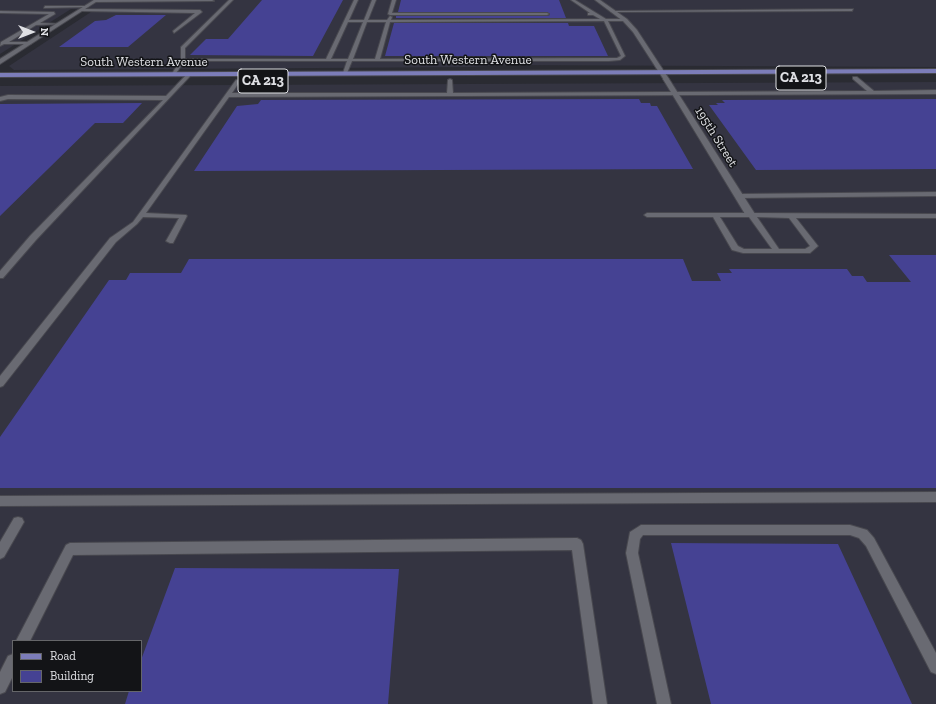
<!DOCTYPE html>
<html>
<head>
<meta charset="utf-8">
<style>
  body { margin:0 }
  #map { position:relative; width:936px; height:704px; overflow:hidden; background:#2a2b32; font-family:"Zilla Slab",serif }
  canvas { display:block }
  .legend { position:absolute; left:12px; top:640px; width:130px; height:52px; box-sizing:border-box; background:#131417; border:1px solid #656669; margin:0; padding:5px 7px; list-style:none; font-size:12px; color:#dfe0e4 }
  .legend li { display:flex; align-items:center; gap:8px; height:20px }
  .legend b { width:20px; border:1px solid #656669 }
  .north { position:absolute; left:12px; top:12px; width:40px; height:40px; -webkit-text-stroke:3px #131417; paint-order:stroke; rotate:90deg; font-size:11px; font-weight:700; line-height:16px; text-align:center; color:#dfe0e4 }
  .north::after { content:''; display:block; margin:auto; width:14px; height:18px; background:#dfe0e4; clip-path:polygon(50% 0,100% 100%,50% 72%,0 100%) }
</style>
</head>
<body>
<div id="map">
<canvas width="936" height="704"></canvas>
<ul class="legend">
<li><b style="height:5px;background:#7c7db9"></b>Road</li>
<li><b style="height:11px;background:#454293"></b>Building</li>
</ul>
<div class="north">N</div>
</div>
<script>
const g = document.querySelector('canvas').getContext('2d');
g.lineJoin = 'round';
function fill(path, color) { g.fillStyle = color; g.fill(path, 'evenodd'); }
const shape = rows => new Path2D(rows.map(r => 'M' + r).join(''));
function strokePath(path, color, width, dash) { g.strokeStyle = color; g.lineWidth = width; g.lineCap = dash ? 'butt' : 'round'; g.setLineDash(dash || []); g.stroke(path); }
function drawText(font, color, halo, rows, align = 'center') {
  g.font = font + ' "Zilla Slab",serif'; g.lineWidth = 3; g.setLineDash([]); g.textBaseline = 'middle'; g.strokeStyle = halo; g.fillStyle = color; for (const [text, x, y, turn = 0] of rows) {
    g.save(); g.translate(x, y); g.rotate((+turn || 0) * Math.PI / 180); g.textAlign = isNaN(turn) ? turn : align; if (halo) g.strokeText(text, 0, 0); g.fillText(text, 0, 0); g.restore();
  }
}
const built = shape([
  [0,0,936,0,936,67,509,65,470,67,14,70,9,66,94,10,71,9,0,54],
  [936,82,936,704,0,704,0,86],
  [13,641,141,641,141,691,13,691]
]);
const building = shape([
  [262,0,343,0,313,56,190,55,206,39,228,39],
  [401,0,559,0,566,18,396,18,396,16,547,16,550,15,547,12,398,12],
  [116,15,166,15,128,47,59,47,95,21,106,20],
  [394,23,568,23,569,26,594,26,608,56,385,56],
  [639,99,641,103,650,103,651,106,657,106,693,169,194,171,237,106,258,104,261,100],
  [936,99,936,169,756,170,709,105,718,105,716,103,725,103,722,100],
  [142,103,123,123,95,123,0,216,0,104],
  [889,255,936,255,936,488,0,488,0,437,109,280,126,280,130,273,181,273,189,259,683,259,692,281,721,281,717,273,732,273,729,269,847,269,852,276,863,276,867,282,911,282],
  [671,543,838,544,912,704,711,704],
  [175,568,399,569,388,704,125,704,129,691,141,691,141,660]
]);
const service = shape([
  [95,0,212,0,214,1,95,2,93,1,95,0],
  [229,0,233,0,185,48,185,59,326,59,354,0,358,0,349,20,364,20,372,0,376,0,368,20,387,20,390,16,392,17,391,20,600,19,593,15,588,15,588,13,590,13,571,0,575,0,606,19,626,19,625,21,608,21,625,56,620,60,609,61,352,61,347,73,345,74,343,73,347,61,184,61,175,75,171,75,181,60,181,47,229,0],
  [604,21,621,56,617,58,380,59,390,22,604,21],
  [348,22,363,22,348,59,331,59,348,22],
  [367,22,386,22,375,59,353,59,367,22],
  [392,0,396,0,392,13,547,13,549,14,547,15,390,15,388,14,392,0],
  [45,6,86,6,88,7,44,8,45,6],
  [81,9,200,10,202,12,174,33,173,31,195,13,80,11,81,9],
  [853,9,852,11,612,12,610,11,853,9],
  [0,11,54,12,55,14,40,23,61,24,36,25,9,42,29,42,31,44,4,44,0,46,1,42,49,14,0,13,0,11],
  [188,73,192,74,36,240,3,278,0,278,0,271,30,236,163,100,8,99,0,101,0,97,8,95,166,96,188,73],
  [853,77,857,77,874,91,936,90,936,94,229,97,146,213,186,215,187,216,173,243,170,243,166,241,179,218,143,217,137,224,116,242,3,386,0,387,0,376,110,238,133,222,236,80,240,81,232,93,447,93,448,80,450,79,452,80,453,93,867,91,853,79,853,77],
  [936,192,936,196,738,198,735,196,738,194,936,192],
  [750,212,753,213,936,214,936,218,796,218,818,246,810,253,743,253,732,250,713,217,647,217,644,215,647,213,747,213,750,212],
  [720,217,749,217,772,249,744,249,738,246,720,217],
  [757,217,789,218,810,246,805,249,779,249,757,217],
  [936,492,936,502,0,506,0,496,936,492],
  [18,517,22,518,24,522,4,557,0,559,0,542,14,518,18,517],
  [641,525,850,525,867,530,874,538,936,653,936,674,931,672,866,546,859,538,850,535,643,535,640,539,638,553,671,704,657,704,626,553,630,532,641,525],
  [577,538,581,540,583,544,607,704,593,704,572,550,73,555,30,641,16,641,66,545,70,543,577,538],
  [13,654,13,676,5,692,0,694,0,672,8,656,13,654]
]);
const minor = shape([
  [94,0,99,0,0,64,0,59,94,0],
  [666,77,669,79,755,214,753,216,747,216,745,214,663,79,666,77]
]);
const tertiary = shape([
  [595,0,600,0,627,19,637,30,669,79,668,80,664,80,633,32,623,21,595,0]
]);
const primary = shape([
  [936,69,936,73,0,77,0,73,936,69]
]);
const farStreetnames = [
  ["South Western Avenue",468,60],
  ["South Western Avenue",144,62],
  ["195th Street",716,137,58]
];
const shields = [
  [801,78,50],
  [263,81,50]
];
const shieldNames = [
  ["CA 213",801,78],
  ["CA 213",263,81]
];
fill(built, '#343441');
fill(building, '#454293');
strokePath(service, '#48484f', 2);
strokePath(minor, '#48484f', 2);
strokePath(tertiary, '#48484f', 2);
strokePath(primary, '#48484f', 2);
fill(service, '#696a72');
fill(minor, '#696a72');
fill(tertiary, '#696a72');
fill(primary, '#7c7db9');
drawText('13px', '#dfe0e4', '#131417', farStreetnames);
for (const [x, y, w] of shields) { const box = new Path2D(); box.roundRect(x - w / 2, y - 12, w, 24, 3); g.fillStyle = '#131417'; g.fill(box); strokePath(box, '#dfe0e4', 1); }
drawText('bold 14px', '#dfe0e4', null, shieldNames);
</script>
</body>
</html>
